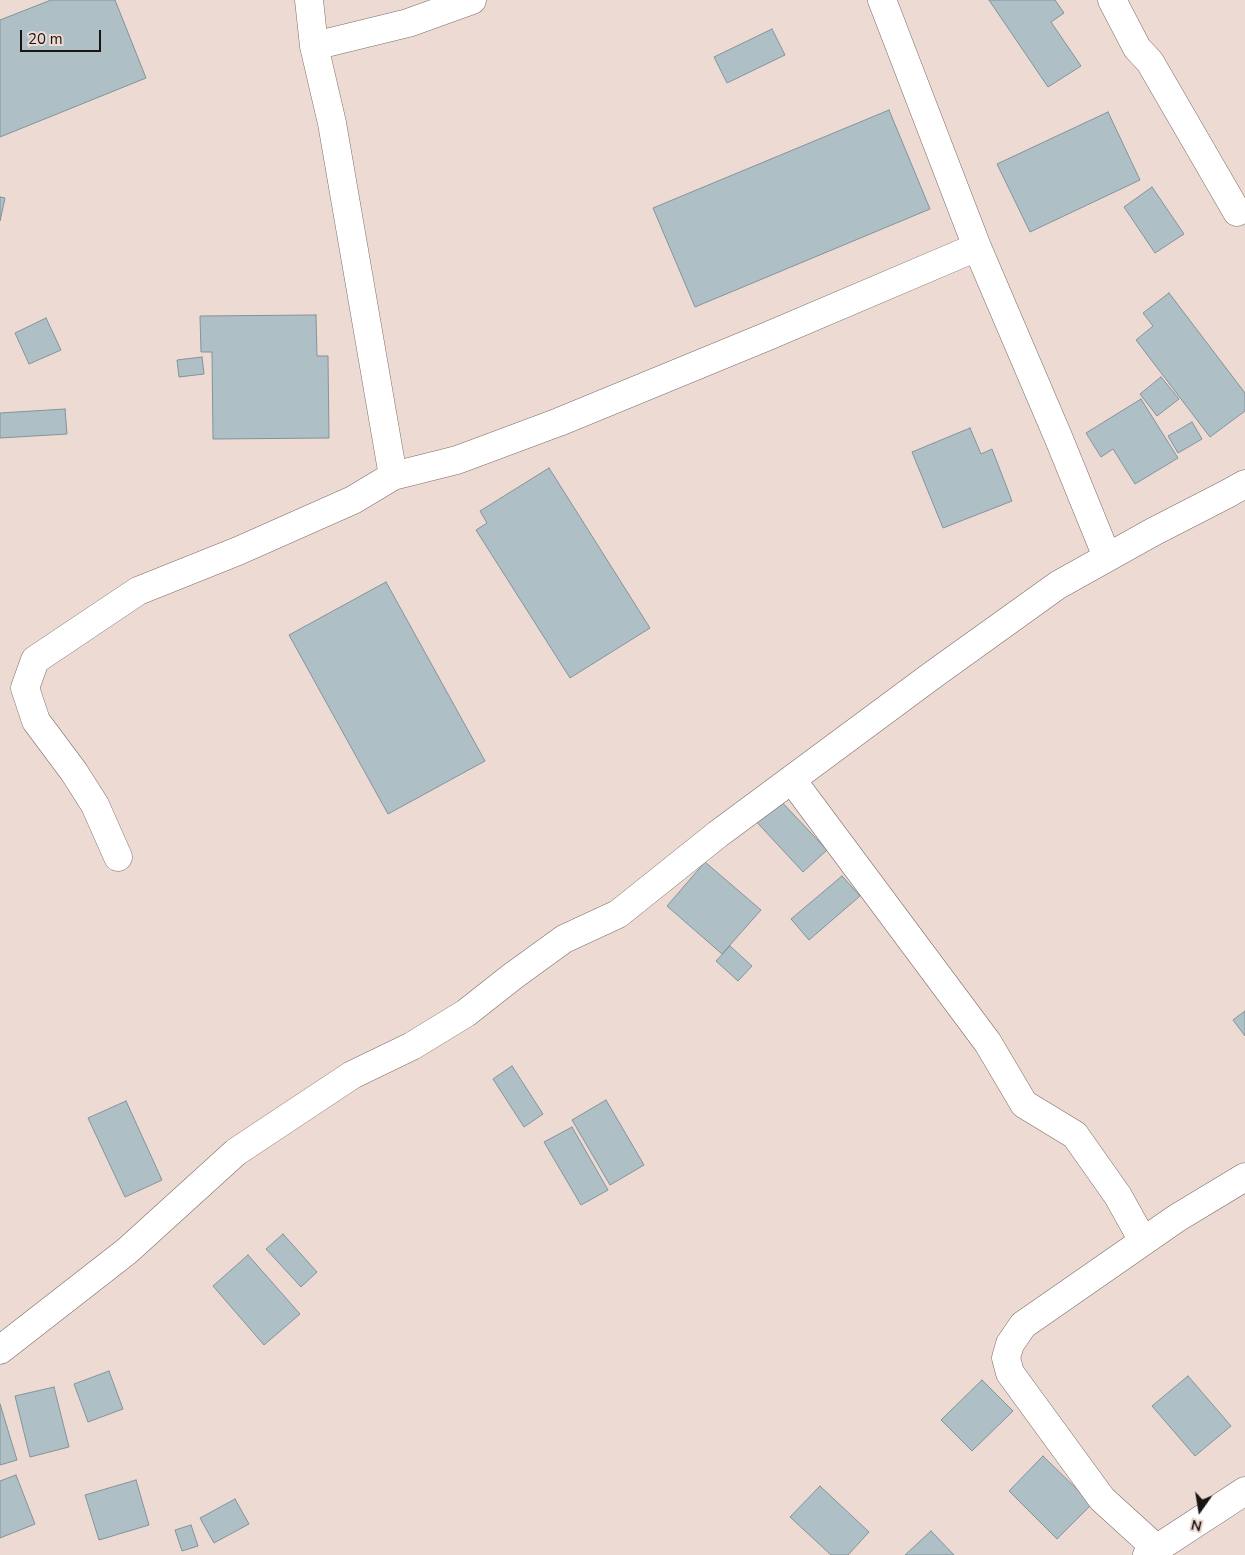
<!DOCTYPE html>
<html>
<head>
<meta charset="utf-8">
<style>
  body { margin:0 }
  #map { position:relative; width:1245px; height:1555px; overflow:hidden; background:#ecdad3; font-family:"Nunito Sans",sans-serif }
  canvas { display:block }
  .north { position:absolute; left:1175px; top:1485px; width:50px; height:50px; -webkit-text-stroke:4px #ecdad3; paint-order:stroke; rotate:193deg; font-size:14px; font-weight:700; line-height:20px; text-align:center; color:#1b1512 }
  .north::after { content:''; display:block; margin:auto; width:18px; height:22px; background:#1b1512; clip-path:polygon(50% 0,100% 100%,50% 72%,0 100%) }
  .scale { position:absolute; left:20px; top:30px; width:81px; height:22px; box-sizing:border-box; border:2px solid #1b1512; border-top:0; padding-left:6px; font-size:15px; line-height:18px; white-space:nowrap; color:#1b1512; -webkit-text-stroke:4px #ecdad3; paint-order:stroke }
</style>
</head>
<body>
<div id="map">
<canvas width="1245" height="1555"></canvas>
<div class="north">N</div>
<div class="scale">20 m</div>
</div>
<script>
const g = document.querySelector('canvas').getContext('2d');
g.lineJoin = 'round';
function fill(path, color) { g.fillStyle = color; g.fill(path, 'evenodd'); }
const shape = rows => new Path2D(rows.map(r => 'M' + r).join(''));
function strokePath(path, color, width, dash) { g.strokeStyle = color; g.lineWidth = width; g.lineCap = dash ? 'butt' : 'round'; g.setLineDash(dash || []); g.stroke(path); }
const building = shape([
  [51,0,115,0,146,78,0,137,0,20,51,0],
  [989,0,1055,0,1064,13,1051,22,1081,66,1048,87,989,0],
  [772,29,785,55,727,83,714,57,772,29],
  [889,110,930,209,695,307,653,208,889,110],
  [1108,112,1140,180,1030,232,997,164,1108,112],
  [1152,187,1184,234,1155,253,1124,207,1152,187],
  [0,197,5,198,0,221,0,197],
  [1169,293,1245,393,1245,411,1210,437,1136,340,1153,326,1143,313,1169,293],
  [316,315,317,356,328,356,329,438,213,439,212,352,201,352,200,316,316,315],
  [46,318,61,350,29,364,15,333,46,318],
  [202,357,204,374,179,377,177,360,202,357],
  [1161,377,1179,399,1157,416,1140,394,1161,377],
  [1141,399,1178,458,1135,484,1113,449,1101,457,1086,433,1141,399],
  [65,409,67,434,0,438,0,413,65,409],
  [1192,422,1202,439,1178,453,1168,436,1192,422],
  [970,428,981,454,992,449,1012,501,943,528,912,452,970,428],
  [549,468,650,628,570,678,476,530,487,523,480,511,549,468],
  [386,582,485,761,388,814,289,635,386,582],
  [777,797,827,850,803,872,753,818,777,797],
  [705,862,761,910,722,954,667,906,705,862],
  [842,876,860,896,809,940,791,919,842,876],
  [730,946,752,966,738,981,716,961,730,946],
  [1245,1011,1245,1036,1233,1020,1245,1011],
  [512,1066,543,1114,524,1127,493,1079,512,1066],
  [606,1100,644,1165,610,1185,572,1120,606,1100],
  [126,1101,162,1180,125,1197,88,1118,126,1101],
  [572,1127,608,1190,581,1205,544,1142,572,1127],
  [283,1234,317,1272,301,1287,266,1249,283,1234],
  [248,1255,300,1314,264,1345,213,1286,248,1255],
  [109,1371,123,1409,88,1422,74,1384,109,1371],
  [1188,1376,1231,1426,1195,1456,1152,1406,1188,1376],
  [982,1380,1013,1411,972,1451,941,1420,982,1380],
  [54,1387,69,1447,30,1457,15,1396,54,1387],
  [0,1404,17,1460,0,1465,0,1404],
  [1043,1456,1092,1504,1057,1539,1009,1491,1043,1456],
  [16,1475,35,1524,0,1538,0,1481,16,1475],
  [136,1480,149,1525,99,1540,85,1495,136,1480],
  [820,1486,869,1532,848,1555,831,1555,790,1517,820,1486],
  [235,1499,249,1524,214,1543,200,1518,235,1499],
  [191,1525,198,1546,182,1551,175,1530,191,1525],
  [931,1531,954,1555,905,1555,931,1531]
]);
const minor = shape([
  [882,0,977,247,1059,439,1107,557],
  [1112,0,1137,48,1150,62,1237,212],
  [314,46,408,23,472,0],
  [393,476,457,460,559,422,768,336,977,247],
  [792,780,988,1043,1024,1104,1075,1135,1118,1196,1143,1241],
  [118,857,95,805,74,772,36,721,25,688,35,660,138,591,238,551,353,500,393,476,332,123,314,46,309,0],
  [0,1350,127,1251,236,1152,352,1075,412,1046,466,1013,513,976,564,939,618,914,718,834,934,674,1058,585,1153,532,1227,494,1245,484],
  [1157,1549,1102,1499,1010,1373,1006,1358,1010,1344,1023,1325,1177,1218,1245,1177],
  [1147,1555,1245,1491]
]);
fill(building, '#aebfc6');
strokePath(building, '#83939b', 1);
strokePath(minor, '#7c6c66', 29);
strokePath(minor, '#fff', 28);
</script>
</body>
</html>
